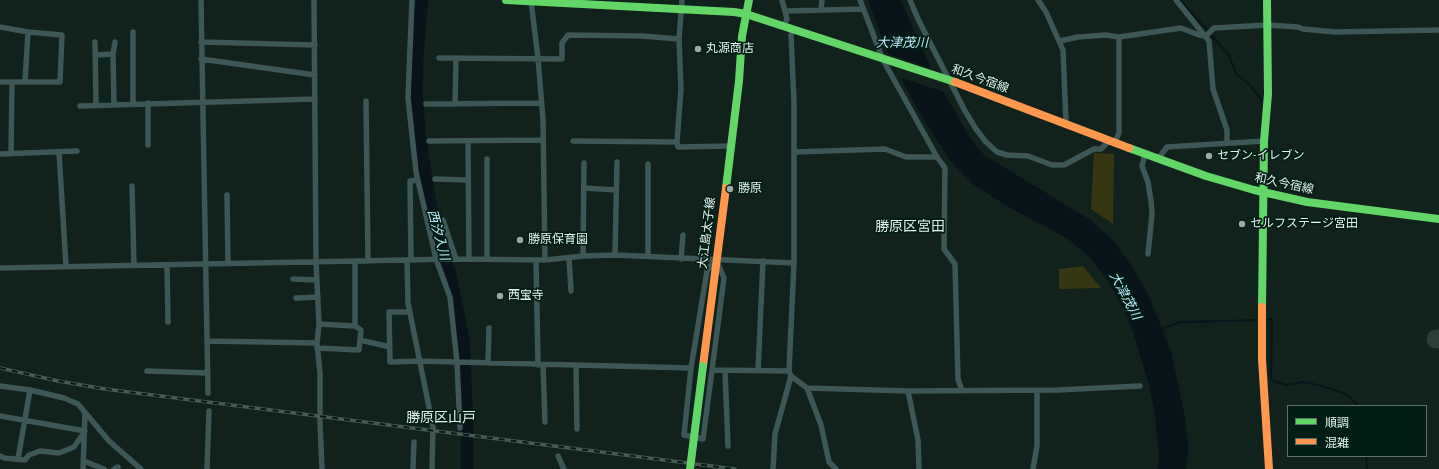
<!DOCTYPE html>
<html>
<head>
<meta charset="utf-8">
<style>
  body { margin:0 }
  #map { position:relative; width:1439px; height:469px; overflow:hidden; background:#11211b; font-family:"PT Sans Narrow","Noto Sans JP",sans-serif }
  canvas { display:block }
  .legend { position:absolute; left:1287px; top:405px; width:140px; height:52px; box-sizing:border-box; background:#021e14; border:1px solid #5c736a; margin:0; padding:5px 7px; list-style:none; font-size:12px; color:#e3f3ec }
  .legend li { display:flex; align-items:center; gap:8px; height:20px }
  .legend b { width:20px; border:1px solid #5c736a }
</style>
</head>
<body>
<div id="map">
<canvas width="1439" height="469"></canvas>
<ul class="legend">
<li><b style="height:5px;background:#63d668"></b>順調</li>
<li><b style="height:5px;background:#ff974d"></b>混雑</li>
</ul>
</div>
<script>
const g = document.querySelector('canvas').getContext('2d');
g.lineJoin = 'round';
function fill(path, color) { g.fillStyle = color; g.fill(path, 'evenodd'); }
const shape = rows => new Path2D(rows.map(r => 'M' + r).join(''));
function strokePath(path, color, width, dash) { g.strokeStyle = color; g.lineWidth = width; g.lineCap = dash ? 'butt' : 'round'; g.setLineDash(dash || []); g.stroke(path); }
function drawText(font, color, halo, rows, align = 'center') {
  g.font = font + ' "PT Sans Narrow","Noto Sans JP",sans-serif'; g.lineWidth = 3.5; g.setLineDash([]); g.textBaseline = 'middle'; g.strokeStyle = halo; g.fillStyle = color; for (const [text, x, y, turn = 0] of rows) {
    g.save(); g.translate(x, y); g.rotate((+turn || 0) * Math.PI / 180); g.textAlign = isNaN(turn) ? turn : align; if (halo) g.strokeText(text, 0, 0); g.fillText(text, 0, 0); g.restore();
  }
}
const green = shape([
  [1094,153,1114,154,1113,224,1091,209],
  [1083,266,1101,288,1059,289,1059,269]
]);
const water = shape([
  [868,0,901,0,926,58,941,87,970,138,984,155,1092,221,1115,243,1131,265,1149,296,1171,351,1185,418,1188,448,1186,469,1157,469,1159,460,1155,413,1148,381,1132,329,1120,302,1108,281,1091,258,1068,239,1007,206,974,185,951,162,919,112,886,49]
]);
const pier = shape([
  [887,54,934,69,947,93,899,77]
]);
const stream = shape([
  [1180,0,1228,54,1237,75,1248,83,1262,100],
  [1265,320,1272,319,1271,380,1286,385,1303,382,1322,386,1346,394,1359,406],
  [1160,329,1181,322,1261,320],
  [1366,456,1367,469]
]);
const river = shape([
  [422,0,417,55,416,93,420,141,430,204,441,251,450,274,463,339,467,424,467,469]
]);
const taxiway = shape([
  [1436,339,1439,339]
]);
const street = shape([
  [201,0,208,393],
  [314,0,316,262,319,324,317,343,320,373,320,422,322,469],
  [412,0,408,98,416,172,436,259,450,297,457,362,460,428],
  [682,0,679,39,681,89,677,142,678,147,730,146],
  [782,0,787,19,784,26],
  [860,0,883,60,937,157,945,168,944,249,955,264,958,379,962,390],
  [910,0,918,19,965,111,976,129,986,142,997,152,1007,155,1028,156,1052,165,1064,165,1094,149,1101,149,1110,140],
  [1038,0,1046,12,1063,50,1066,123],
  [1176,0,1209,41,1213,89,1227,130,1227,143],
  [531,1,538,58,543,120,545,260],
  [821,10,822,0],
  [786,11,862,9],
  [0,27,28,32,62,35,60,82,0,82],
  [133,32,133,104],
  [1060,41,1078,37,1106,35,1119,37],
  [95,42,96,105],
  [201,42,315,45],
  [95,55,113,54],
  [439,58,562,59,562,43,568,35,642,36,679,39],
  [201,59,315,75],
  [25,82,28,32],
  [366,101,368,261],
  [426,104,541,103],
  [455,104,456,58],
  [114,105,113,54,115,42],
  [80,106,315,99],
  [429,141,543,140],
  [468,141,469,259],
  [573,141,677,142],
  [1115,142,1119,133,1119,37,1181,28,1199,35,1206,36,1214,28,1267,25,1298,27,1303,29,1335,32,1439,30],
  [148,145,148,103],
  [59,152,66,267],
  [795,152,885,149,906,157,937,157],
  [1145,153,1142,166,1148,182,1151,201,1152,214,1148,254],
  [0,154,77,151],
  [11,154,12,83],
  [487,159,487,259],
  [1158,159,1167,147,1264,141],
  [435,179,468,180],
  [132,186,134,266],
  [584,188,616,190],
  [227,195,228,264],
  [443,220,456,259],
  [615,255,617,162],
  [583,256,584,163],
  [648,256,648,164],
  [569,258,571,291],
  [681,259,683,235],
  [716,259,724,278,703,439,684,435,691,368,707,271,716,259],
  [407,260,408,303,433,427,432,469],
  [411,260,410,181,418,180],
  [536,260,538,365],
  [167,265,168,322],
  [0,268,456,259,545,260,583,256,615,255,794,263],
  [293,279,317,280],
  [296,298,318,297],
  [410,312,389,312,390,362,419,361,691,368],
  [355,326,355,261],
  [360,340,390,347],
  [207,341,317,343],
  [317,348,359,350,361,330,355,326,319,324],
  [488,363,489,328],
  [543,365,545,422],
  [576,365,577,429],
  [712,370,789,371,791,376,807,388,908,391,1058,390,1140,386],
  [725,370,728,446],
  [147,371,208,373],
  [758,371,763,261],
  [789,371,794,263,794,102,791,35,793,29],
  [0,386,30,390,64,398,78,404,109,441,141,469],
  [807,388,821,425,829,462,836,469],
  [908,391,918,440,919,469],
  [0,416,85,431,74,447,59,453,40,451,29,455,25,460,4,458,0,456],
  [558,456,564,469],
  [18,459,30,390],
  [84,461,104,469],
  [83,469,85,413],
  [114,469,118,467],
  [207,469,209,411],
  [413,469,414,442],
  [773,469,775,434,791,376],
  [1033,469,1037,446,1037,390]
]);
const fast = shape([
  [506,0,734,12,746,14,955,82],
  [1129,148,1206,176,1254,190,1307,202,1439,219],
  [726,188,739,81,742,36,749,0],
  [1262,307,1264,141,1268,94,1267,0]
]);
const slow = shape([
  [955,82,1129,148],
  [1262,307,1262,359,1269,469],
  [703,366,726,188]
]);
const rail = shape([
  [0,368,58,381,105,389,735,469]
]);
const fastBridge = shape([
  [690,469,703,366]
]);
const markers = [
  [698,49,4,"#9aaaa3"],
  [1209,156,4,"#9aaaa3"],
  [730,189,4,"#9aaaa3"],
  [1242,224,4,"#9aaaa3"],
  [520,240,4,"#9aaaa3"],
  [500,296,4,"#9aaaa3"]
];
const poiNames = [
  ["丸源商店",706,49],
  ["セブン-イレブン",1217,156],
  ["勝原",738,189],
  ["セルフステージ宮田",1250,224],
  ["勝原保育園",528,240],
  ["西宝寺",508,296]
];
const streetNames = [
  ["和久今宿線",980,79,20],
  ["和久今宿線",1284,184,12],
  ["大江島太子線",707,233,-83]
];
const waterNames = [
  ["大津茂川",902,43],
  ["西汐入川",438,235,75],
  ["大津茂川",1125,296,62]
];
const quarterNames = [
  ["勝原区宮田",910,227],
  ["勝原区山戸",441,418]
];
fill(green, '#363711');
fill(water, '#081419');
fill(pier, '#11211b');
strokePath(stream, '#081419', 2);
strokePath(river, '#081419', 13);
strokePath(taxiway, '#2d3e39', 19);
strokePath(street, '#3d5756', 5.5);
strokePath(fast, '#63d668', 8);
strokePath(slow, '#ff974d', 8);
strokePath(rail, '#495b57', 3.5);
strokePath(rail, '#021e14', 2, [6]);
strokePath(fastBridge, '#63d668', 8);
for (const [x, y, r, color] of markers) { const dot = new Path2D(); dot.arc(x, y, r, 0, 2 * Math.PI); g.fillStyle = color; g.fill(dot); strokePath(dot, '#021e14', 1.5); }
drawText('12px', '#e3f3ec', '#021e14', poiNames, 'left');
drawText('12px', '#e3f3ec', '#021e14', streetNames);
drawText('italic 13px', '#bae7fb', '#021e14', waterNames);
drawText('14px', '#e3f3ec', '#021e14', quarterNames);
</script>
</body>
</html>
